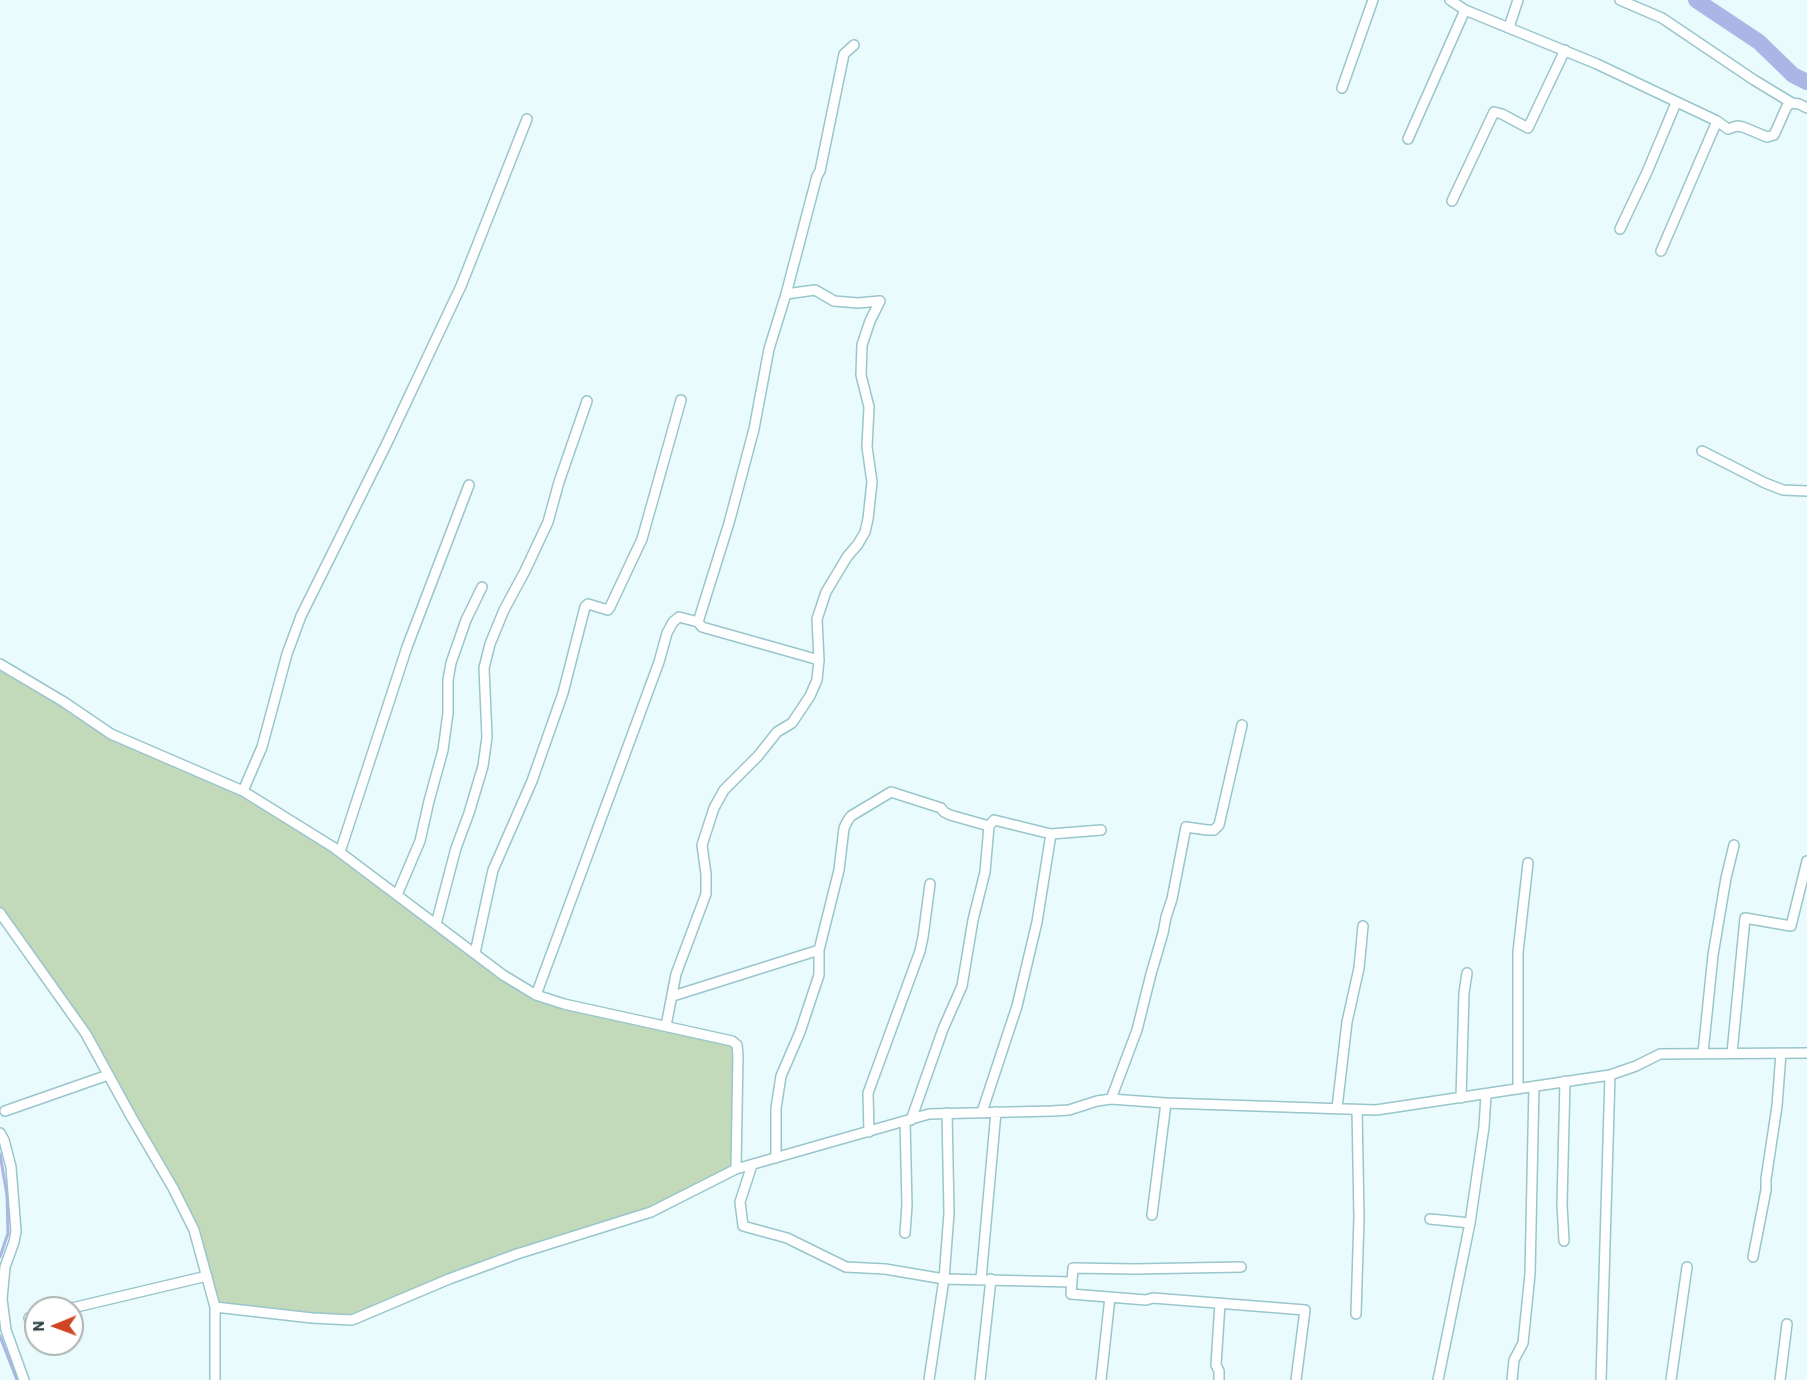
<!DOCTYPE html>
<html>
<head>
<meta charset="utf-8">
<style>
  body { margin:0 }
  #map { position:relative; width:1807px; height:1380px; overflow:hidden; background:#e9fbfd; font-family:Barlow,sans-serif }
  canvas { display:block }
  .north { position:absolute; left:24px; top:1296px; width:60px; height:60px; box-sizing:border-box; background:#fff; border:2px solid #abb3b3; border-radius:50%; rotate:269deg; font-size:16px; font-weight:700; line-height:24px; text-align:center; color:#2d4042 }
  .north::after { content:''; display:block; margin:auto; width:21px; height:27px; background:#d04625; clip-path:polygon(50% 0,100% 100%,50% 72%,0 100%) }
</style>
</head>
<body>
<div id="map">
<canvas width="1807" height="1380"></canvas>
<div class="north">N</div>
</div>
<script>
const g = document.querySelector('canvas').getContext('2d');
g.lineJoin = 'round';
function fill(path, color) { g.fillStyle = color; g.fill(path, 'evenodd'); }
const shape = rows => new Path2D(rows.map(r => 'M' + r).join(''));
function strokePath(path, color, width, dash) { g.strokeStyle = color; g.lineWidth = width; g.lineCap = dash ? 'butt' : 'round'; g.setLineDash(dash || []); g.stroke(path); }
const green = shape([
  [0,664,111,734,209,776,278,813,536,995,737,1045,736,1169,672,1203,517,1254,352,1320,215,1307,194,1230,86,1034,0,913]
]);
const stream = shape([
  [0,1154,7,1195,8,1233,0,1257],
  [0,1336,17,1380]
]);
const river = shape([
  [1696,0,1759,42,1793,75,1807,82]
]);
const minor = shape([
  [1450,0,1465,10,1597,64,1717,121,1728,129,1737,126,1743,127,1767,137,1774,135,1787,106,1792,103],
  [1620,0,1662,18,1754,80,1792,103,1799,104,1807,108],
  [1509,27,1518,0],
  [1342,88,1373,0],
  [1408,139,1465,10],
  [1452,201,1494,112,1502,114,1528,128,1565,50],
  [1620,229,1647,172,1676,103],
  [1661,251,1717,121],
  [786,294,815,290,834,301,858,303,880,301],
  [1702,451,1765,483,1783,490,1807,491],
  [698,622,729,523,754,429,769,349,786,294,817,176,820,171,844,54,854,45],
  [0,664,64,702,111,734,243,791,333,847,503,975,536,995,564,1004,732,1041,737,1045,738,1055,736,1169],
  [243,791,262,747,287,654,301,616,387,443,461,286,527,119],
  [340,852,407,647,469,485],
  [397,895,420,841,429,801,443,750,448,713,448,680,451,663,466,620,482,587],
  [0,913,86,1034,132,1118,173,1188,194,1230,215,1307,215,1380],
  [436,924,456,848,469,813,483,766,487,737,484,668,490,644,504,610,525,571,548,522,559,482,587,401],
  [475,953,493,870,532,781,563,693,585,607,588,604,608,610,610,607,642,539,681,400],
  [536,995,659,662,667,633,673,622,679,617,698,622,702,627,819,660],
  [673,996,819,950,839,870,844,828,848,820,851,816,891,792,941,808,944,812,950,815,989,826,994,820,1051,834,1101,830],
  [666,1026,676,974,706,894,706,874,702,845,714,808,724,790,758,756,777,732,792,723,810,696,817,680,819,660,817,619,826,592,847,557,858,544,865,532,868,519,872,482,867,447,869,407,861,375,862,345,870,321,880,301],
  [1703,1053,1713,955,1726,878,1734,845],
  [1732,1053,1745,918,1791,926,1807,861],
  [1518,1089,1518,952,1528,863],
  [1461,1098,1464,993,1467,973],
  [1111,1099,1137,1030,1151,974,1163,933,1166,917,1172,899,1186,827,1207,830,1214,830,1219,825,1242,725],
  [1337,1108,1347,1022,1359,968,1363,926],
  [5,1111,108,1075],
  [982,1112,1017,1006,1037,922,1051,834],
  [911,1120,943,1029,962,986,973,920,985,872,989,826],
  [869,1132,868,1093,920,951,923,937,930,884],
  [0,1133,4,1140,11,1167,16,1231,14,1242,5,1267,2,1299,6,1330,24,1380],
  [776,1158,776,1108,781,1076,800,1032,819,975,819,950],
  [752,1165,740,1202,743,1226,787,1238,846,1267,885,1269,944,1279,1072,1282],
  [1152,1215,1166,1103],
  [1430,1219,1470,1223],
  [905,1233,907,1205,905,1121],
  [1564,1241,1562,1204,1565,1081],
  [1753,1257,1766,1190,1766,1179,1777,1106,1781,1053],
  [1241,1267,1134,1269,1073,1268,1071,1294,1146,1300,1153,1298,1305,1310,1296,1380],
  [981,1279,996,1112],
  [215,1307,312,1318,352,1320,449,1279,517,1254,651,1212,736,1169,929,1114,1052,1111,1069,1110,1097,1101,1111,1099,1166,1103,1376,1110,1610,1075,1636,1066,1660,1054,1807,1053],
  [72,1308,207,1276],
  [1356,1314,1359,1217,1357,1110],
  [29,1318,36,1317],
  [929,1380,944,1279,949,1213,947,1113],
  [980,1380,991,1279],
  [1101,1380,1110,1297],
  [1219,1380,1219,1371,1216,1365,1220,1303],
  [1438,1380,1470,1223,1484,1127,1486,1095],
  [1512,1380,1514,1360,1523,1343,1530,1274,1534,1086],
  [1601,1380,1610,1075],
  [1671,1380,1687,1267],
  [1780,1380,1787,1324]
]);
fill(green, '#c2d9ba');
strokePath(stream, '#abb5e6', 3);
strokePath(river, '#abb5e6', 16);
strokePath(minor, '#99c6cc', 12);
strokePath(minor, '#fff', 9);
</script>
</body>
</html>
